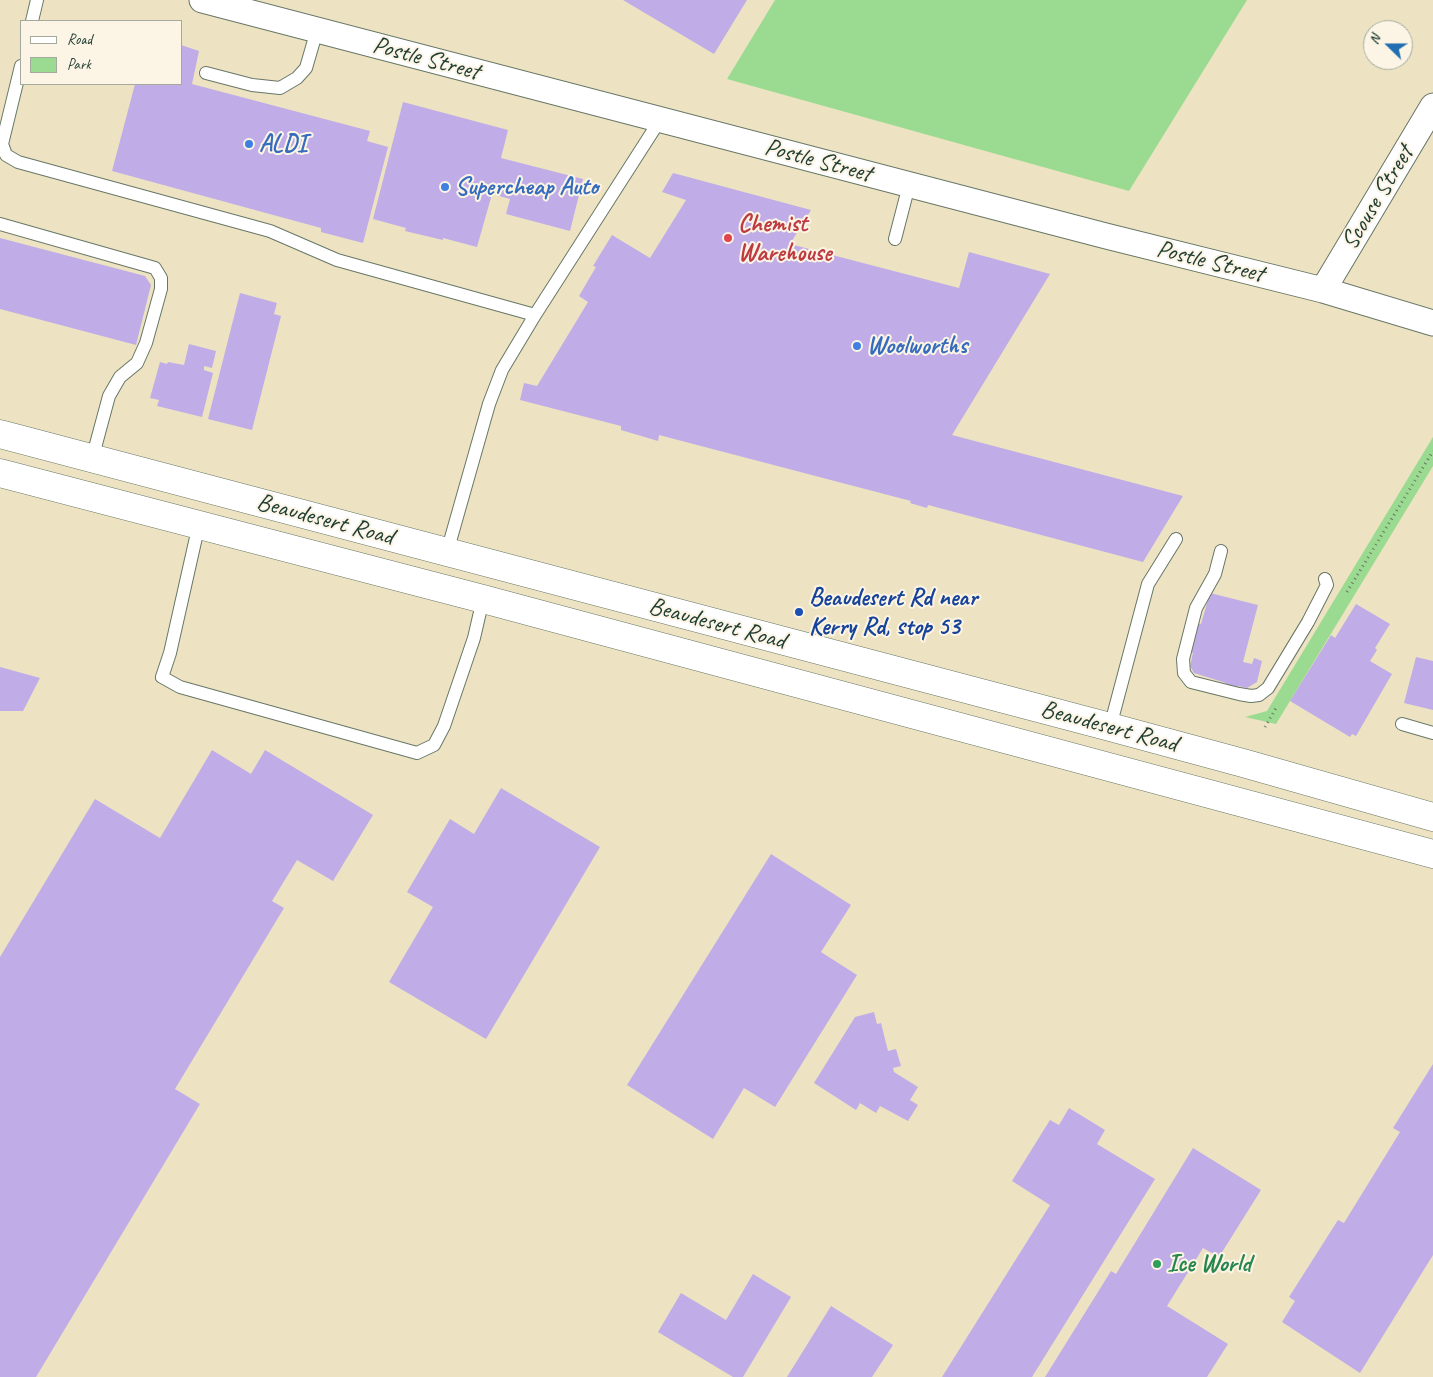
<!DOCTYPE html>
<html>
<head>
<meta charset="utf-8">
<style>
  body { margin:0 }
  #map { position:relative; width:1433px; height:1377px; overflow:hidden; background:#ede3c2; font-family:Caveat,sans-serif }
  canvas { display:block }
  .legend { position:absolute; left:20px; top:20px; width:162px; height:65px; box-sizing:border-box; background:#fcf5e5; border:1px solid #a4ab9e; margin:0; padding:6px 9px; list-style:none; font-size:15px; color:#1f3d34 }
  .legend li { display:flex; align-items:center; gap:10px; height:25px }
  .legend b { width:25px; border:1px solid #a4ab9e }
  .north { position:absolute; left:1363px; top:20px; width:50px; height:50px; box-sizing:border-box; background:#fcf5e5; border:1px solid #a4ab9e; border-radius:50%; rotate:292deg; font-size:14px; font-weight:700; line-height:20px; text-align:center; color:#1f3d34 }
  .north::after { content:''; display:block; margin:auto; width:18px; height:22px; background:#1f6fb2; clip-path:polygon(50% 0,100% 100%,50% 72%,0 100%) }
</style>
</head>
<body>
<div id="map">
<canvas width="1433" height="1377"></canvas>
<ul class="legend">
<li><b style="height:6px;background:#fff"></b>Road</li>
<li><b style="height:14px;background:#9bdb91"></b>Park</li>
</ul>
<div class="north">N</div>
</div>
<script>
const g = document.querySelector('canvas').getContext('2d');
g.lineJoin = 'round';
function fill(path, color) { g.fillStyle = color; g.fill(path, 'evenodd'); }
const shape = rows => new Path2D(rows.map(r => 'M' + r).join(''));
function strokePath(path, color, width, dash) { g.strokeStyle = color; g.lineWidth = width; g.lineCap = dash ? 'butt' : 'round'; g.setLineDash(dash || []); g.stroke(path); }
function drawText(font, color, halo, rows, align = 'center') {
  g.font = font + ' Caveat,sans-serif'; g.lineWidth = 4; g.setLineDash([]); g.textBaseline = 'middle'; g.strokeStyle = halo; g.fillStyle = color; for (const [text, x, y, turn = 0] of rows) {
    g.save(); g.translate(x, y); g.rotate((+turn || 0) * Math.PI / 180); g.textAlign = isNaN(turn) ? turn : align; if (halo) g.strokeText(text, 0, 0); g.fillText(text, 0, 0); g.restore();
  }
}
const green = shape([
  [775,0,1247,0,1129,191,727,79],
  [1433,437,1433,466,1276,724,1245,717,1267,711]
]);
const building = shape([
  [623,0,747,0,714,54],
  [181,45,199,51,192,84,370,131,367,141,388,147,363,243,321,232,321,228,112,171,135,84,181,84],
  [403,102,508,130,501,158,583,179,570,231,506,214,510,199,492,194,477,247,443,238,443,240,405,231,406,228,373,219],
  [673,173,811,210,790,244,959,288,969,252,1050,274,952,435,1183,496,1143,562,928,505,927,508,910,503,911,501,659,435,658,441,621,430,621,426,520,400,524,383,537,386,588,302,579,296,596,267,593,266,612,235,650,258,686,200,662,192],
  [0,238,145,276,151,285,136,345,0,309],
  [240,293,277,303,274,314,281,316,252,430,208,419],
  [189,344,216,351,212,368,204,366,204,370,213,373,202,417,157,406,159,400,150,398,160,362,167,364,168,362,184,365],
  [1210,593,1258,605,1243,662,1252,664,1254,658,1262,661,1257,682,1247,688,1238,686,1235,694,1223,690,1226,683,1194,673,1190,666,1193,653,1185,651,1193,622,1201,624],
  [1356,604,1390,624,1375,648,1377,650,1370,661,1392,674,1356,736,1352,734,1350,737,1290,701,1331,635,1335,638],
  [1416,657,1433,661,1433,710,1404,703],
  [0,667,40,678,23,711,0,711],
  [212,750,251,774,265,750,373,815,333,881,297,860,272,901,284,908,175,1089,200,1104,36,1377,0,1377,0,957,95,799,160,838],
  [501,788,600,847,486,1039,389,982,433,907,407,892,450,819,474,834],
  [771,854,851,905,821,952,857,975,775,1107,744,1088,713,1139,627,1085],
  [874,1012,877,1024,881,1023,888,1051,896,1049,901,1066,893,1068,894,1072,918,1087,910,1100,918,1105,908,1121,880,1106,876,1113,860,1103,856,1110,814,1083,855,1017],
  [1433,1064,1433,1255,1360,1373,1282,1322,1295,1301,1289,1297,1338,1220,1344,1223,1400,1132,1393,1128],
  [1069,1108,1105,1130,1097,1144,1155,1179,1032,1377,942,1377,1050,1205,1012,1181,1050,1120,1059,1125],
  [1193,1148,1261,1190,1219,1257,1203,1248,1167,1306,1228,1344,1207,1377,1045,1377,1111,1271,1116,1274],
  [753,1274,791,1297,743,1377,733,1377,658,1332,681,1293,726,1320],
  [831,1306,893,1345,872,1377,787,1377]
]);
const path = shape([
  [1347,592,1433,451],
  [1265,727,1276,708]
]);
const lane = shape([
  [32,21,37,0],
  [21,66,2,144,6,155,18,162,270,231,337,260,535,315],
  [206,73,252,85,280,88,297,78,306,68,317,30],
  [0,224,155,268,161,278,161,289,146,343,137,363,120,377,109,396,92,459],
  [895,239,909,185],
  [199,524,170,653,162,677,180,687,417,753,434,745,444,726,474,638,483,599],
  [1221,551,1215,574,1196,608,1183,659,1184,673,1191,682,1239,694,1251,696,1259,695,1268,688,1308,622,1327,585,1325,579],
  [447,552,489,404,502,370,535,315,660,120],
  [1402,724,1433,733],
  [1110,727,1148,584,1176,539]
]);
const street = shape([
  [202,0,1106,236,1323,290,1433,323],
  [1323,290,1433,106]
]);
const highway = shape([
  [0,434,1110,727,1243,763,1433,817],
  [0,473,483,599,1433,854]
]);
const markers = [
  [249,144,5,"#3f7fe0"],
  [445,187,5,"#3f7fe0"],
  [728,238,5,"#e0444e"],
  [857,346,5,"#3f7fe0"],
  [799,612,5,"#1a4fb4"],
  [1157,1264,5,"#2e9e5b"]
];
const streetNames = [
  ["Postle Street",426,59,15],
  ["Postle Street",818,161,15],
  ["Scouse Street",1378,198,-59],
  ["Postle Street",1210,262,14],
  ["Beaudesert Road",325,520,15],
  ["Beaudesert Road",717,624,15],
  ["Beaudesert Road",1109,727,15]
];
const shopNames = [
  ["ALDI",259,144],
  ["Supercheap Auto",455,187],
  ["Woolworths",867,346]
];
const healthNames = [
  ["Chemist",738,224],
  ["Warehouse",738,253]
];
const transitNames = [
  ["Beaudesert Rd near",809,598],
  ["Kerry Rd, stop 53",809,627]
];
const leisureNames = [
  ["Ice World",1167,1264]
];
fill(green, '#9bdb91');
fill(building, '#c0ace7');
strokePath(lane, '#677766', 14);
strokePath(street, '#677766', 27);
strokePath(highway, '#677766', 29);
strokePath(path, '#677766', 3, [1, 4]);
strokePath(lane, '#fff', 12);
strokePath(street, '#fff', 25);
strokePath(highway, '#fff', 28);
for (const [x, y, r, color] of markers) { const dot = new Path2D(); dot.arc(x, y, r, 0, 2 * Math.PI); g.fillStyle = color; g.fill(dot); strokePath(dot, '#fcf5e5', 2); }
drawText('25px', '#1f3d34', '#fcf5e5', streetNames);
drawText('bold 25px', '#366cbe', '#fcf5e5', shopNames, 'left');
drawText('bold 25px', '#be3a42', '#fcf5e5', healthNames, 'left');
drawText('bold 25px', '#164399', '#fcf5e5', transitNames, 'left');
drawText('bold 25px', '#27864d', '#fcf5e5', leisureNames, 'left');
</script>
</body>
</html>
